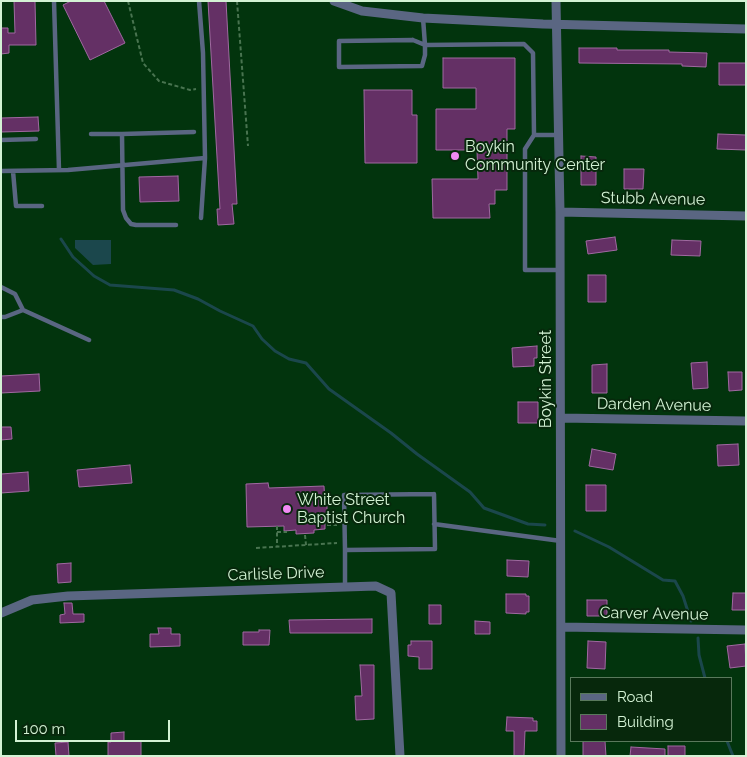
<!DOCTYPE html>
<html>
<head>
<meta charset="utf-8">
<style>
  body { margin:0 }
  #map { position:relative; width:747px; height:757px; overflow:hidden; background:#02340d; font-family:Raleway,sans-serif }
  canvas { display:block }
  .frame { position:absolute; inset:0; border:2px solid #d3f2d4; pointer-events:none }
  .legend { position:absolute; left:570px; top:677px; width:162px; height:65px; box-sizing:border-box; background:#07280c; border:1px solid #59795c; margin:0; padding:6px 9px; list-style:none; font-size:15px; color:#d3f2d4 }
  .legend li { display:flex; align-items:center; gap:10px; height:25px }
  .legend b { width:25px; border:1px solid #59795c }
  .scale { position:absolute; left:15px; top:720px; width:155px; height:22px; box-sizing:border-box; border:2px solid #d3f2d4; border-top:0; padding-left:6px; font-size:15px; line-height:18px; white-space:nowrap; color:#d3f2d4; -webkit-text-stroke:4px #07280c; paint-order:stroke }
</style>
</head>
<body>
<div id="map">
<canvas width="747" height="757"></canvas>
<div class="frame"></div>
<ul class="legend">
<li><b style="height:6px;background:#5a6682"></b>Road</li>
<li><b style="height:14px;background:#643065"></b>Building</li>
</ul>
<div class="scale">100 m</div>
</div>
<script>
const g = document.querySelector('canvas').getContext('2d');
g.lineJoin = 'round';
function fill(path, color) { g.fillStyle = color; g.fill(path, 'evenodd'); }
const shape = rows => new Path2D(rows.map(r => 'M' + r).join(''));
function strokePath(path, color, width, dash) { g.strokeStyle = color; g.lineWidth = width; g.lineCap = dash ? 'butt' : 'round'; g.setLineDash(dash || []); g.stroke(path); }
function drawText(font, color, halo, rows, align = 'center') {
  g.font = font + ' Raleway,sans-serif'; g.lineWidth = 4; g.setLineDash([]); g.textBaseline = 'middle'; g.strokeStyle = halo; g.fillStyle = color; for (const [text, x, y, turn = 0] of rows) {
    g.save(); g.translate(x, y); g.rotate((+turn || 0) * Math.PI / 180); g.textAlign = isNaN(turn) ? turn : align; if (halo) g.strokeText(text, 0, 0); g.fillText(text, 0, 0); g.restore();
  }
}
const water = shape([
  [75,240,111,240,111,264,93,265,75,248]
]);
const stream = shape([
  [61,239,73,257,94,276,110,285,174,290,198,299,220,311,253,326,262,339,275,351,289,359,306,363,329,389,391,433,417,454,470,492,484,508,528,524,545,525],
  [575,531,609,547,663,580,675,581,683,596,691,621],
  [698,638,699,655,705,678],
  [727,741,733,756]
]);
const building = shape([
  [14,1,35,1,36,45,9,45,9,53,1,54,1,28,8,28,8,33,15,33,14,1],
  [71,1,104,1,125,43,90,60,63,5,71,1],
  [208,1,226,1,237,204,232,204,234,224,218,225,217,209,220,209,208,1],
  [579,48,617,48,617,50,669,50,669,52,707,53,706,67,682,66,682,64,579,63,579,48],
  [443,58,515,58,515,129,507,129,507,190,495,190,495,204,489,204,490,218,433,218,432,179,478,179,477,150,436,150,436,109,476,109,476,88,443,88,443,58],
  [719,63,746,63,746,85,719,85,719,63],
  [364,90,412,90,412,115,417,115,417,163,365,163,364,90],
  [38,117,39,131,1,132,1,118,38,117],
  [718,134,746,135,746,150,717,149,718,134],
  [581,156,596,157,596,185,581,185,581,156],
  [624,169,644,169,643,189,624,189,624,169],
  [178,176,179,201,140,202,139,177,178,176],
  [615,237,617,250,588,254,586,241,615,237],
  [672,240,701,241,700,256,671,255,672,240],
  [588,275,606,275,606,302,588,302,588,275],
  [537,346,537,358,534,358,534,366,513,367,512,348,537,346],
  [707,362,708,388,693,389,691,363,707,362],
  [607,364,607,393,592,393,592,365,607,364],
  [728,372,742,372,742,390,729,391,728,372],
  [39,374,40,391,1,393,1,376,39,374],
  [518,402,538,402,538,423,518,423,518,402],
  [1,427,11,427,12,439,1,440,1,427],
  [738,444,739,465,718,466,717,445,738,444],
  [592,449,616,454,613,470,589,466,592,449],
  [130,465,132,483,79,487,77,470,130,465],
  [28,472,29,491,1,493,1,474,28,472],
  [268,483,269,488,324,486,325,503,327,503,327,514,325,514,325,529,314,530,314,533,296,534,296,530,284,531,284,526,247,527,246,484,268,483],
  [586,485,606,485,606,511,586,511,586,485],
  [507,560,529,561,528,577,507,576,507,560],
  [71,563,71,582,58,583,57,564,71,563],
  [733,593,746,593,746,610,732,610,733,593],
  [506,594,526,594,526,596,529,596,529,612,526,612,526,614,506,613,506,594],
  [587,600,607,600,607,616,587,616,587,600],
  [64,603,72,603,73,614,84,614,84,622,60,623,60,615,65,614,64,603],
  [429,605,441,605,441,624,429,624,429,605],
  [372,619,372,633,290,633,289,620,372,619],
  [475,621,490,622,490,634,475,634,475,621],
  [158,628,171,628,171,634,180,634,180,646,150,647,150,634,159,634,158,628],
  [259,630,270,630,269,645,243,645,243,632,259,632,259,630],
  [411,641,432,641,432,669,419,669,419,657,408,656,408,645,411,645,411,641],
  [588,641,606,642,605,669,587,668,588,641],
  [745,644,746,666,730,668,727,646,745,644],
  [360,665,374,665,374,719,356,720,355,696,362,696,360,665],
  [507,717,533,718,533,721,537,721,537,731,525,731,524,756,514,756,514,731,506,731,507,717],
  [124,732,124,741,141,741,141,756,108,756,108,742,111,742,111,733,124,732],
  [583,741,605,741,606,756,583,756,583,741],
  [68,742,69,756,56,756,55,743,68,742],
  [668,746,685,746,685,756,668,756,668,746],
  [631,747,665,749,665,756,630,756,631,747]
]);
const path = shape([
  [128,1,143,63,159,81,190,90,196,89],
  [237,1,248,146],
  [327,525,337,525],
  [277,526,277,547],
  [277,532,287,532],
  [305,535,306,545],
  [256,548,337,543]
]);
const service = shape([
  [54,1,59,170],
  [199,1,203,53,205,158,201,218],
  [423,18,425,45,524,44,533,53,534,135,558,135],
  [413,40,425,45,425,55,422,66,339,67,339,41,413,40],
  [91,134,122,134],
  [534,135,525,149,525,270,560,270],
  [1,140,36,139],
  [1,171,68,170,205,158],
  [13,171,16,206,42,206],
  [176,225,136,225,131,224,126,218,123,210,122,134,194,132],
  [1,287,15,294,23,310],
  [1,317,5,317,23,310,89,340],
  [434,494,435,549,345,550,344,495,434,494],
  [434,524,561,541],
  [345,586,345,550]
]);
const minor = shape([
  [334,1,362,11,423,18,543,24,746,29],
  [556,1,560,212,561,756],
  [560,212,746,216],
  [561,418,746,421],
  [1,613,32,600,68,596,376,586,391,593,400,756],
  [561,627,746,630]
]);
const markers = [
  [455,156,5,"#f18af4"],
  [287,509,5,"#f18af4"]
];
const poiNames = [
  ["Boykin",465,147],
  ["Community Center",465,165],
  ["White Street",297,500],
  ["Baptist Church",297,518]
];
const streetNames = [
  ["Stubb Avenue",653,199,1],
  ["Boykin Street",546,379,-90],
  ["Darden Avenue",654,405,1],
  ["Carlisle Drive",276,574,-2],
  ["Carver Avenue",654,614,1]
];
fill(water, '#1b474c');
strokePath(stream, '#1b474c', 3);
fill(building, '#643065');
strokePath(building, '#a069a1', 1);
strokePath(path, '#497450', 2, [4, 2.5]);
strokePath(service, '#5a6682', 4.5);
strokePath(minor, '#5a6682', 9);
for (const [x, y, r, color] of markers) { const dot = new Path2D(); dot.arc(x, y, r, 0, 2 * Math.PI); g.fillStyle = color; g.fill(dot); strokePath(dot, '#07280c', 2); }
drawText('16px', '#d3f2d4', '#07280c', poiNames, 'left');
drawText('16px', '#d3f2d4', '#07280c', streetNames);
</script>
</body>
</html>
